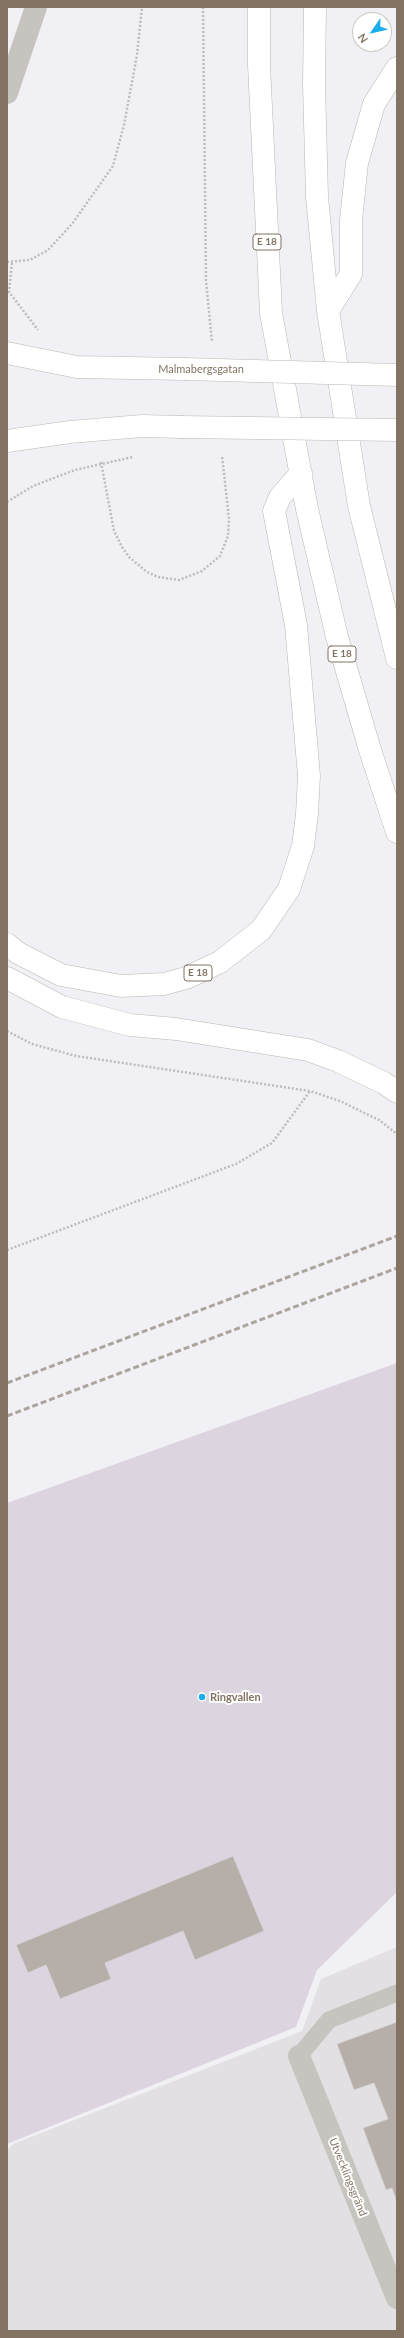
<!DOCTYPE html>
<html>
<head>
<meta charset="utf-8">
<style>
  body { margin:0 }
  #map { position:relative; width:404px; height:2338px; overflow:hidden; background:#f1f0f5; font-family:Lato,sans-serif }
  canvas { display:block }
  .frame { position:absolute; inset:0; border:8px solid #837362; pointer-events:none }
  .north { position:absolute; left:352px; top:12px; width:40px; height:40px; box-sizing:border-box; background:#fff; border:1px solid #cdc7c0; border-radius:50%; rotate:236deg; font-size:11px; font-weight:700; line-height:16px; text-align:center; color:#837362 }
  .north::after { content:''; display:block; margin:auto; width:14px; height:18px; background:#1aaeec; clip-path:polygon(50% 0,100% 100%,50% 72%,0 100%) }
</style>
</head>
<body>
<div id="map">
<canvas width="404" height="2338"></canvas>
<div class="frame"></div>
<div class="north">N</div>
</div>
<script>
const g = document.querySelector('canvas').getContext('2d');
g.lineJoin = 'round';
function fill(path, color) { g.fillStyle = color; g.fill(path, 'evenodd'); }
const shape = rows => new Path2D(rows.map(r => 'M' + r).join(''));
function strokePath(path, color, width, dash) { g.strokeStyle = color; g.lineWidth = width; g.lineCap = dash ? 'butt' : 'round'; g.setLineDash(dash || []); g.stroke(path); }
function drawText(font, color, halo, rows, align = 'center') {
  g.font = font + ' Lato,sans-serif'; g.lineWidth = 4; g.setLineDash([]); g.textBaseline = 'middle'; g.strokeStyle = halo; g.fillStyle = color; for (const [text, x, y, turn = 0] of rows) {
    g.save(); g.translate(x, y); g.rotate((+turn || 0) * Math.PI / 180); g.textAlign = isNaN(turn) ? turn : align; if (halo) g.strokeText(text, 0, 0); g.fillText(text, 0, 0); g.restore();
  }
}
const built = shape([
  [397,1947,397,2331,7,2331,7,2150,13,2144,302,2031,321,1979]
]);
const green = shape([
  [397,1363,397,1892,317,1970,296,2027,7,2144,7,1503]
]);
const building = shape([
  [233,1856,264,1931,195,1960,183,1931,105,1963,111,1979,60,1999,46,1965,28,1973,16,1945,233,1856],
  [397,2022,397,2202,392,2188,386,2190,363,2128,388,2119,374,2083,354,2090,337,2044,397,2022]
]);
const path = shape([
  [203,7,206,281,212,342],
  [7,262,30,260,48,250,72,224,113,166,124,125,137,55,142,7],
  [12,263,9,292,38,330],
  [101,462,114,531,122,547,129,557,147,572,158,577,179,580,202,571,220,556,228,536,229,519,222,455],
  [7,502,33,486,75,470,133,457],
  [7,1031,32,1044,76,1056,310,1091,340,1101,379,1120,397,1134],
  [7,1250,236,1164,272,1143,310,1091]
]);
const service = shape([
  [299,2056,329,2020,397,1993]
]);
const minor = shape([
  [7,93,36,7],
  [299,2056,397,2298]
]);
const secondary = shape([
  [7,353,77,367,184,369],
  [7,441,70,432,142,426,181,427]
]);
const motorway = shape([
  [259,7,259,65,271,313,307,509,337,637,370,750,397,832],
  [315,7,314,84,317,197,328,311,359,506,397,658],
  [328,311,351,274,351,220,357,163,374,104,397,68],
  [7,944,18,953,61,975,121,986,164,984,186,978,220,962,261,930,289,889,303,846,307,814,309,776,296,625,274,511,280,497,301,473],
  [7,978,62,1007,130,1025,176,1029,308,1050,338,1061,384,1083,397,1092]
]);
const rail = shape([
  [7,1383,397,1236],
  [7,1416,397,1268]
]);
const secondaryBridge = shape([
  [184,369,397,375],
  [181,427,397,430]
]);
const markers = [
  [202,1697,4,"#1aaeec"]
];
const shields = [
  [267,242,28],
  [342,654,28],
  [198,973,28]
];
const shieldNames = [
  ["E 18",267,242],
  ["E 18",342,654],
  ["E 18",198,973]
];
const streetNames = [
  ["Malmabergsgatan",201,369],
  ["Utvecklingsgränd",348,2177,68]
];
const poiNames = [
  ["Ringvallen",210,1697]
];
fill(built, '#e2e0e2');
fill(green, '#dcd4df');
fill(building, '#b6aea8');
strokePath(building, '#d4d3d6', 1);
strokePath(secondary, '#bcb7b2', 23);
strokePath(motorway, '#bab6b2', 23);
strokePath(path, '#bfbcb9', 2.5, [2, 2]);
strokePath(service, '#c7c4bf', 17);
strokePath(minor, '#c7c4bf', 22);
strokePath(secondary, '#fff', 22);
strokePath(motorway, '#fff', 22);
strokePath(rail, '#aba59e', 3, [6, 3]);
strokePath(secondaryBridge, '#bcb7b2', 23, []);
strokePath(secondaryBridge, '#fff', 22);
for (const [x, y, r, color] of markers) { const dot = new Path2D(); dot.arc(x, y, r, 0, 2 * Math.PI); g.fillStyle = color; g.fill(dot); strokePath(dot, '#fff', 1.5); }
for (const [x, y, w] of shields) { const box = new Path2D(); box.roundRect(x - w / 2, y - 8, w, 16, 3); g.fillStyle = '#fff'; g.fill(box); strokePath(box, '#837362', 1); }
drawText('bold 10px', '#837362', null, shieldNames);
drawText('11px', '#837362', '#fff', streetNames);
drawText('bold 11px', '#837362', '#fff', poiNames, 'left');
</script>
</body>
</html>
